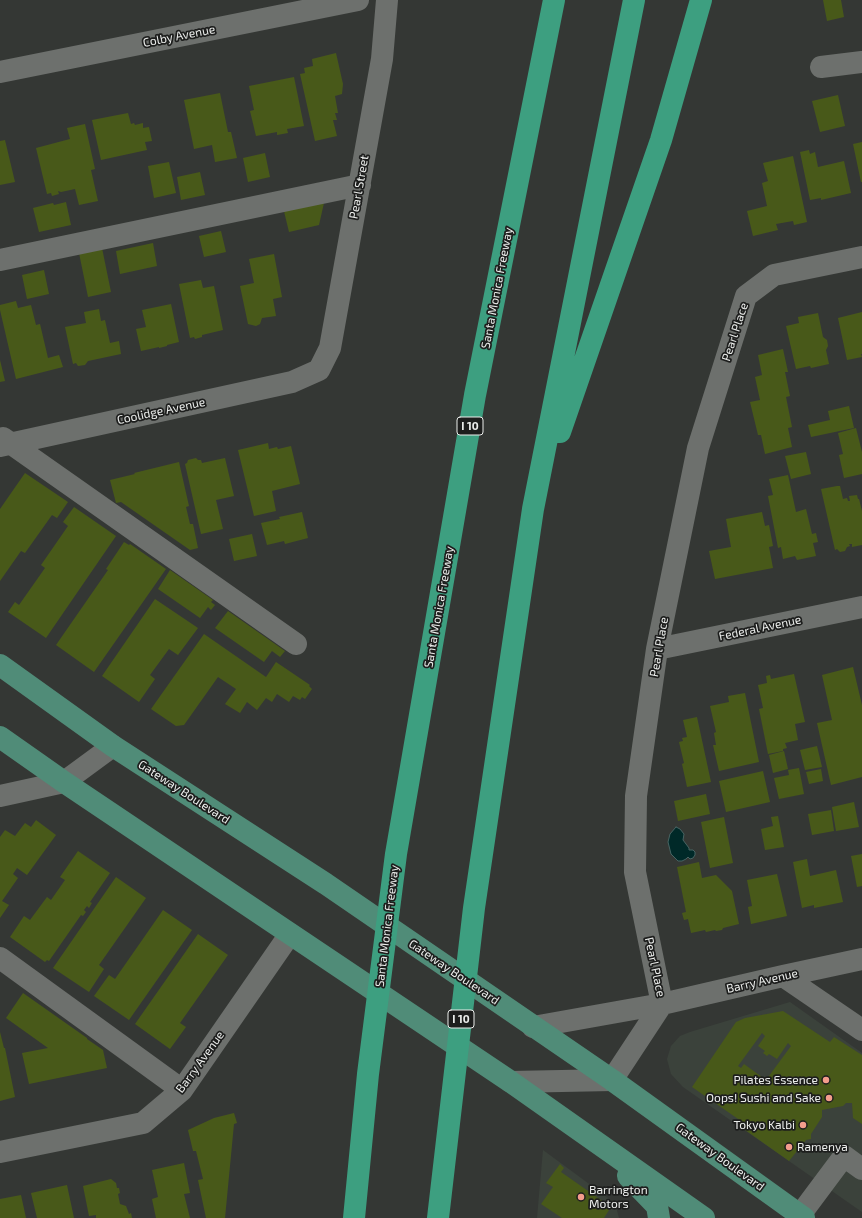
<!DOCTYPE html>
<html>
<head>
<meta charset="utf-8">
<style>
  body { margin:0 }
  canvas { display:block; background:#343734 }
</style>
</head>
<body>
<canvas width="862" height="1218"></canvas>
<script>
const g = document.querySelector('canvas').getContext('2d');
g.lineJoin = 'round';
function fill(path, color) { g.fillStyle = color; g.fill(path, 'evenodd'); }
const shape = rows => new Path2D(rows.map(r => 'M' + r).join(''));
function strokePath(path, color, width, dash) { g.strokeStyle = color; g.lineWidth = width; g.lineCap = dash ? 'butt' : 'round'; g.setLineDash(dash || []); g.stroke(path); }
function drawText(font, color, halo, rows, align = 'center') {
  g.font = font + ' "Exo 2",sans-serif'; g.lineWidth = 3.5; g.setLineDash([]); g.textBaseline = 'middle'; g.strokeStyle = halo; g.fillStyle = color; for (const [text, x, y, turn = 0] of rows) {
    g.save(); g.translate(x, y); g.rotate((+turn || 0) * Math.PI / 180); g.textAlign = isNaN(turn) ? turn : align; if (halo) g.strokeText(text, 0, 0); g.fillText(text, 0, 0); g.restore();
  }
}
const built = shape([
  [790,1002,862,1053,862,1212,683,1087,671,1074,667,1059,671,1046,680,1036,690,1032],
  [543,1150,615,1203,619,1218,537,1218]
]);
const water = shape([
  [676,827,680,829,684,834,683,840,689,848,689,850,693,850,695,852,695,855,693,858,690,859,688,857,686,859,682,861,678,861,671,854,668,842,670,834,676,827]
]);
const building = shape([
  [823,0,841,0,844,17,827,21],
  [336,53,343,84,342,94,335,96,338,113,335,113,337,120,333,120,337,136,315,141,300,74,305,73,304,68,313,66,312,59],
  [294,77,304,126,287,129,288,133,277,135,277,132,256,136,250,111,254,110,249,86],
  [220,93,228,132,231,132,237,158,215,162,212,145,194,149,184,100],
  [838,95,845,126,820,132,812,101],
  [128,113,131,124,134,123,135,125,143,123,143,128,149,127,152,141,145,142,147,150,101,160,92,120],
  [85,124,95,169,91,170,98,201,79,205,75,189,61,192,58,191,59,194,52,196,51,193,47,194,36,148,70,139,67,128],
  [5,140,15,182,0,185,0,141],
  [862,142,862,182,861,182,853,144],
  [809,150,810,154,815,152,818,167,844,161,851,193,821,200,821,198,810,200,800,152],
  [265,153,270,177,248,182,243,158],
  [793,156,807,222,794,225,793,221,776,224,778,230,753,236,747,211,767,206,762,183,768,181,763,163],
  [169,162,176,193,154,198,148,166],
  [200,172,205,195,181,200,177,177],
  [326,194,319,225,289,232,282,203],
  [66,202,71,225,39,232,33,208,53,203,54,205],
  [221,231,226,252,204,257,199,236],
  [153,243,157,266,120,274,116,251],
  [102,248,111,292,88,297,79,253],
  [274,254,282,297,273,299,276,316,262,318,260,324,256,326,248,324,240,286,254,283,249,259],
  [44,270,49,294,27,299,22,275],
  [201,280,203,288,214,286,223,330,202,335,202,337,195,339,194,337,190,338,179,284],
  [16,301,18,308,31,305,36,325,40,324,48,358,59,355,63,367,16,379,0,310,0,305],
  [171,304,179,342,167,345,167,346,159,348,159,347,141,351,136,329,146,327,142,310],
  [99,309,101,321,105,320,110,343,119,341,121,354,88,361,85,365,78,366,76,363,73,364,65,327,86,323,84,312],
  [862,312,862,354,861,354,862,357,847,360,838,318],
  [818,313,823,337,827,340,828,346,826,350,829,364,811,368,810,366,796,369,786,326,799,323,798,317],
  [783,349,788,372,785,372,790,396,786,397,792,427,788,428,792,447,765,454,761,435,758,435,750,402,760,400,755,377,762,375,758,355],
  [0,360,5,381,0,382],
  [849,406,854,428,811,437,808,425,830,420,828,411],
  [856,428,862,452,862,474,844,478,839,455,843,454,838,433],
  [268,443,269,449,277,447,278,449,291,446,300,484,272,491,276,511,254,516,238,450],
  [806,452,811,474,791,479,785,456],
  [196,458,198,460,201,460,202,463,225,458,234,496,216,500,223,529,201,534,185,464,187,463,188,460],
  [179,462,189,506,186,507,190,524,193,524,198,548,190,550,121,502,116,503,110,480,135,474,134,473],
  [25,473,68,502,57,518,52,515,25,553,21,551,0,581,0,509],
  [788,475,796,512,806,509,812,534,816,533,818,542,813,543,816,556,797,560,795,556,783,559,781,547,778,548,768,496,773,495,769,479],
  [837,486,840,486,843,499,847,498,848,501,850,501,849,496,857,495,858,499,859,499,862,511,862,545,852,547,852,544,849,544,850,546,847,547,845,551,840,552,837,549,835,550,821,489],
  [74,507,116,536,46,638,8,612,15,602,19,605,45,568,41,565,68,526,63,522],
  [302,512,308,538,285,544,284,541,267,545,261,523,280,519,279,517],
  [762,512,765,526,769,525,773,546,769,547,773,568,715,579,709,551,731,547,726,519],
  [252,534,257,556,234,561,229,539],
  [124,542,129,545,130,544,166,569,94,672,56,645,108,570,106,569],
  [170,570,213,600,211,602,215,605,211,610,208,607,200,618,158,589],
  [155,599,198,628,178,655,169,649,150,675,155,679,139,702,102,676],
  [228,611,285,651,280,657,272,651,264,662,215,628],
  [204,634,266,677,276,662,310,685,309,686,312,689,305,699,302,697,300,700,293,696,289,702,277,694,272,702,266,698,257,710,247,702,240,713,225,704,236,689,218,677,184,725,176,726,151,709],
  [853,667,862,705,862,777,831,785,817,723,832,720,822,675],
  [794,674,805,722,795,724,798,740,785,743,787,748,783,749,783,751,768,754,759,709,763,708,758,685,767,683,766,676,770,675,771,679],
  [745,693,759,762,719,771,713,745,716,745,714,733,716,732,710,706,729,702,728,696],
  [697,717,711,782,687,787,682,764,684,763,679,742,683,741,682,738,687,737,683,720],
  [817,746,822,767,805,770,800,750],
  [784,751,788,769,773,773,769,755],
  [799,768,804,794,779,799,774,778,789,775,788,770],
  [821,769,823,781,809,784,806,772],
  [763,771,770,802,726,812,719,781],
  [706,794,710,814,678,821,674,801],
  [854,802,859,827,836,831,832,807],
  [831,810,834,831,812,835,808,814],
  [778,816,784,847,765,850,761,829,773,826,771,817],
  [724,817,733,863,710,868,701,822],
  [36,820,56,835,27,875,17,868,13,874,18,878,2,901,9,905,0,918,0,837,5,830,15,836,25,823,31,827],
  [78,851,110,873,90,902,92,903,89,908,87,906,84,910,86,912,83,916,81,915,49,961,47,960,45,962,10,937,24,916,30,920,47,897,51,900,65,880,60,877],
  [862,854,862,886,857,887,851,856],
  [807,859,810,876,836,870,843,902,814,908,814,905,802,908,793,862],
  [699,862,702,878,716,875,732,891,739,924,723,928,722,930,716,931,715,930,706,932,705,930,691,933,688,919,684,920,682,913,686,912,677,867],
  [777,874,787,916,751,924,748,907,752,906,747,880],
  [116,877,146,898,99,965,104,969,89,992,53,968],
  [163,910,192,930,129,1020,94,996,109,975,115,979],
  [198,934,228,955,180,1023,186,1027,170,1049,135,1024],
  [23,993,87,1038,87,1039,103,1050,107,1068,29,1084,22,1053,48,1048,6,1018],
  [783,1011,830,1042,834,1037,862,1055,862,1124,853,1118,852,1103,846,1103,843,1106,822,1110,822,1117,811,1134,811,1139,806,1140,789,1161,738,1125,741,1121,692,1087,736,1022,745,1018],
  [762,1033,765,1036,758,1046,765,1051,763,1053,767,1056,769,1054,777,1059,788,1043,791,1046,766,1080,744,1064,741,1068,738,1066],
  [0,1032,4,1048,5,1048,15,1097,0,1101],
  [234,1113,237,1123,234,1124,225,1218,206,1218,198,1180,203,1179,196,1151,193,1151,188,1130,214,1118],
  [184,1163,190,1193,184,1194,190,1218,156,1218,152,1199,158,1197,152,1170],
  [560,1164,564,1168,561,1172,611,1207,604,1218,562,1218,541,1204,553,1187,546,1183],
  [111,1179,116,1183,117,1188,119,1188,120,1193,118,1194,120,1204,126,1206,129,1214,131,1213,132,1218,96,1218,96,1215,89,1216,83,1186],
  [67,1185,74,1218,37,1218,31,1193],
  [21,1195,26,1218,0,1218,0,1199]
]);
const minor = shape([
  [821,67,862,62],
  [0,72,358,0],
  [0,260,360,185],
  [3,438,296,644],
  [0,446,292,382,319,370,330,348,382,59,387,0],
  [657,649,862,607],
  [0,796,64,782,113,746],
  [0,958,182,1090],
  [783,976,862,1030],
  [662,1004,635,872,636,796,657,649,698,448,746,296,774,275,862,257],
  [533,1027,662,1004,783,976,862,959],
  [511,1082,612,1080,662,1004],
  [0,1152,143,1123,182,1090,290,934],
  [800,1215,844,1156,862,1169]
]);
const major = shape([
  [0,665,113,746,326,884,612,1080,804,1218],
  [0,737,64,782,511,1082,704,1218],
  [628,1176,657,1206,659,1218]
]);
const highway = shape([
  [560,432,661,140,701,0],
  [354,1218,368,1074,396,854,475,395,554,0],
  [438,1218,474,908,533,509,634,0]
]);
const markers = [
  [826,1080,4,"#f49d8c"],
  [829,1098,4,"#f49d8c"],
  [803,1125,4,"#f49d8c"],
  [789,1147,4,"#f49d8c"],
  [581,1197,4,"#f49d8c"]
];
const shields = [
  [470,426,26],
  [461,1019,26]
];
const shieldNames = [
  ["I 10",470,426],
  ["I 10",461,1019]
];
const streetNames = [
  ["Colby Avenue",179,36,-11],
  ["Pearl Street",359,187,-80],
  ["Santa Monica Freeway",497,288,-79],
  ["Pearl Place",735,332,-72],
  ["Coolidge Avenue",161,411,-12],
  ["Santa Monica Freeway",439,607,-80],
  ["Federal Avenue",760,628,-12],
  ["Pearl Place",659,647,-80],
  ["Gateway Boulevard",184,792,33],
  ["Santa Monica Freeway",387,926,-83],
  ["Pearl Place",655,967,78],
  ["Gateway Boulevard",454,972,34],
  ["Barry Avenue",762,981,-13],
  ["Barry Avenue",200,1062,-54],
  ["Gateway Boulevard",720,1157,36]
];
const poiNames = [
  ["Pilates Essence",818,1080],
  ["Oops! Sushi and Sake",821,1098],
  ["Tokyo Kalbi",795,1125],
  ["Ramenya",797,1147,"left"],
  ["Barrington",589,1190,"left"],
  ["Motors",589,1204,"left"]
];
fill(built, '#3b423b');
fill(water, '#002928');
strokePath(water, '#476463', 1);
fill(building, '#485919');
strokePath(minor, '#6d706d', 22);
strokePath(major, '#508c78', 22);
strokePath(highway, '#3d9f80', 22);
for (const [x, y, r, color] of markers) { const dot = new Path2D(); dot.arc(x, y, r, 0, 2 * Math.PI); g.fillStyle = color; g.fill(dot); strokePath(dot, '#1d1e1d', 1.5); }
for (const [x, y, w] of shields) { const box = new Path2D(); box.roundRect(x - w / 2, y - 9, w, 18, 3); g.fillStyle = '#1d1e1d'; g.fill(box); strokePath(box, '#eceeec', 1); }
drawText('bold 11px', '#eceeec', null, shieldNames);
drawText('12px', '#eceeec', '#1d1e1d', streetNames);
drawText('12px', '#eceeec', '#1d1e1d', poiNames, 'right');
</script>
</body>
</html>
